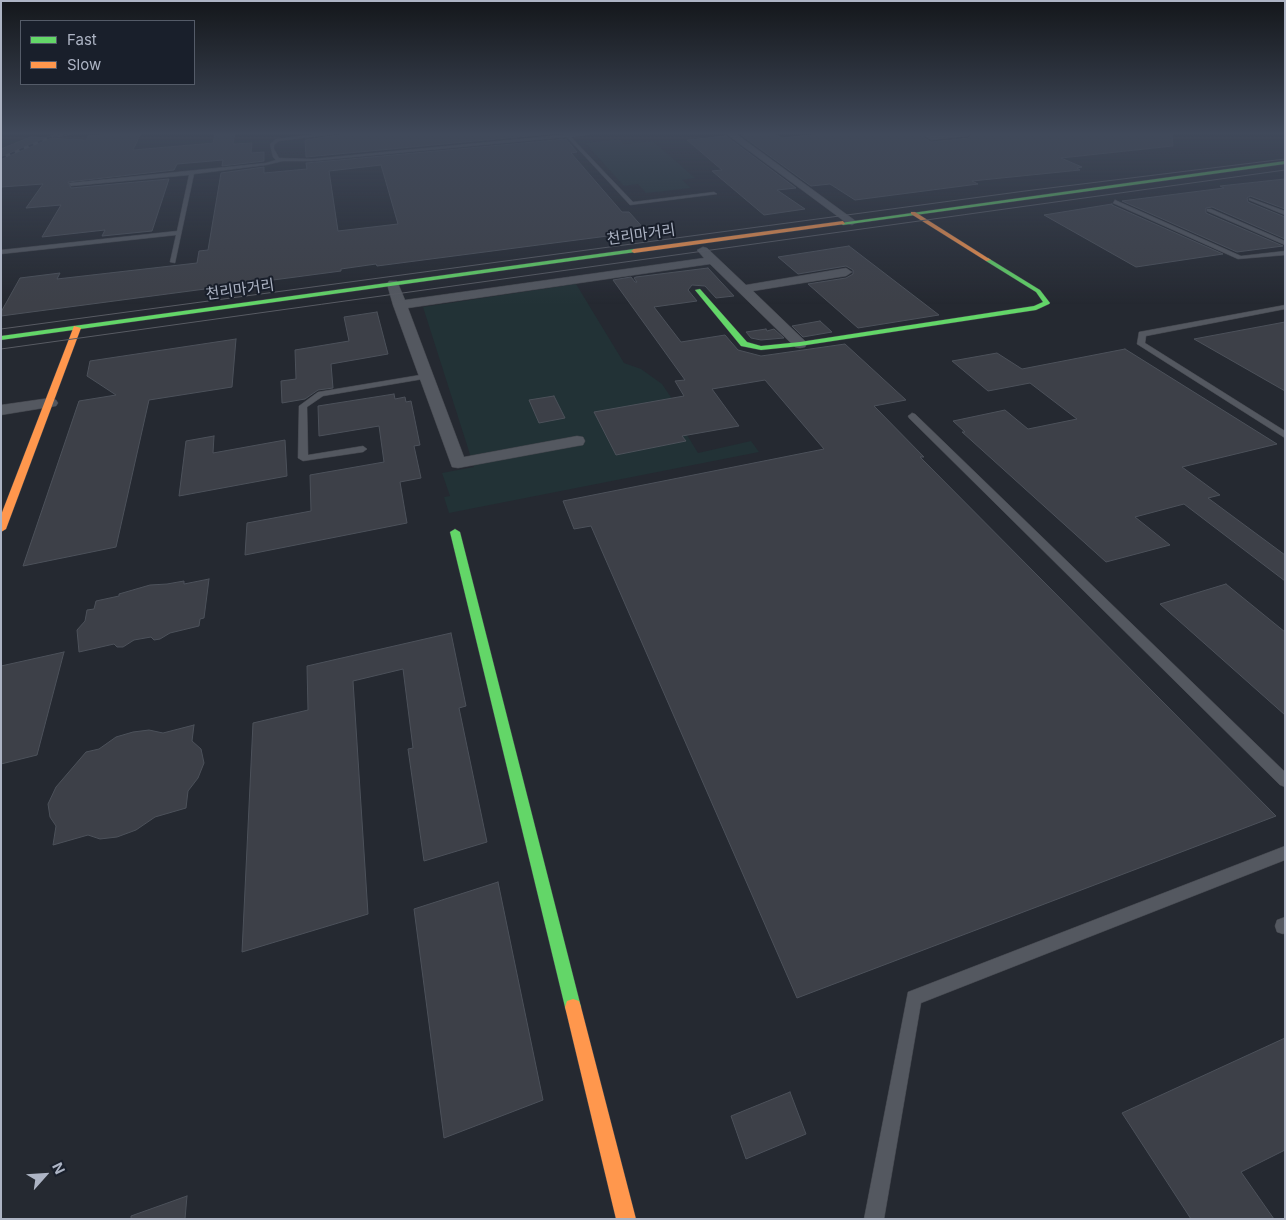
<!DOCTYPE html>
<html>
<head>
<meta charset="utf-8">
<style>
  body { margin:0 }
  #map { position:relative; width:1286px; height:1220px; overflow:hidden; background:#252931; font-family:Inter,sans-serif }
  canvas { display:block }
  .frame { position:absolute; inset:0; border:2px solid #adb4c4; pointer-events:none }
  .legend { position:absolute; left:20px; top:20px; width:175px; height:65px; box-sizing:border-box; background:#191f2b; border:1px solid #545b68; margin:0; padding:6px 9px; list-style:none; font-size:15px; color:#adb4c4 }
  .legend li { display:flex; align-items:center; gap:10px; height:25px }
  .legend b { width:25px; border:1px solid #545b68 }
  .north { position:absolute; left:20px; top:1150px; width:50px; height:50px; -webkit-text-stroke:4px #191f2b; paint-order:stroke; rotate:64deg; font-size:14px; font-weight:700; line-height:20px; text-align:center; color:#adb4c4 }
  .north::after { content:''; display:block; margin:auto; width:18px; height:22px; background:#adb4c4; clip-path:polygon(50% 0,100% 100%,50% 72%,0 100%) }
</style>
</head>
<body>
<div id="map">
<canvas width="1286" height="1220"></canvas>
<div class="frame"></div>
<ul class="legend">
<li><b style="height:6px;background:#63d668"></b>Fast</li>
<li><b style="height:6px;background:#ff974d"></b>Slow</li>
</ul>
<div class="north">N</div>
</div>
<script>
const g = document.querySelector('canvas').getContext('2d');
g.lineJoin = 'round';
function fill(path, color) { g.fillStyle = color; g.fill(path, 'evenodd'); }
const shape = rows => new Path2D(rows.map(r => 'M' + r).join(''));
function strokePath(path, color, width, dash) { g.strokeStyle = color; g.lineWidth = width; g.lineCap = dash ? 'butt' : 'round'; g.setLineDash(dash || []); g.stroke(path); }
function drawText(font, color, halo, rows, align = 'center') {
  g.font = font + ' Inter,"Noto Sans KR",sans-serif'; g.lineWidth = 4; g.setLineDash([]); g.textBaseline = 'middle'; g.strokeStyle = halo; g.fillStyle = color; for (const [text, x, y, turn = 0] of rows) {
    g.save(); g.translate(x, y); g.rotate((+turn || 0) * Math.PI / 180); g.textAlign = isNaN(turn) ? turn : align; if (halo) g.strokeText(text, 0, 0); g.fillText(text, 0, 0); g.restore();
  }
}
const green = shape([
  [619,139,624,144,653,141,695,178,682,180,691,188,646,193,638,184,624,186,585,143],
  [576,284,624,363,641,369,662,384,695,433,687,435,698,453,751,441,759,452,449,513,444,497,450,496,442,473,474,467,423,307]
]);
const building = shape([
  [124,133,141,133,133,150,213,143,215,133,235,133,233,144,252,143,251,153,264,152,264,161,222,166,223,160,177,164,174,170,68,182,71,188,169,179,152,231,102,236,105,230,42,237,61,205,26,208,43,184,1,187,1,149,30,137,86,140,88,136,124,133],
  [352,133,561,133,306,157,305,140,352,133],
  [772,133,782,138,833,133,918,133,931,142,968,138,974,133,1172,133,1173,146,1061,158,1082,167,1077,168,1080,170,972,181,978,184,855,200,830,184,811,186,741,135,772,133],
  [726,136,796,188,777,190,805,209,764,215,712,171,722,170,687,140,726,136],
  [566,139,577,152,571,153,622,212,629,212,646,231,377,266,376,264,341,269,341,271,1,316,1,312,20,278,60,273,57,279,197,263,199,251,208,250,221,173,264,167,264,173,307,169,306,163,566,139],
  [381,165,398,224,338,231,329,171,381,165],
  [1285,179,1285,209,1250,196,1247,198,1248,202,1285,217,1285,239,1212,207,1206,208,1206,213,1283,246,1237,252,1122,201,1224,188,1220,186,1285,179],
  [1112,204,1112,205,1223,254,1136,267,1044,215,1112,204],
  [849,246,939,315,858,328,808,284,846,278,853,274,853,270,846,266,798,274,778,257,849,246],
  [708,268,734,296,716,298,705,286,692,285,688,290,697,301,654,307,681,342,725,335,738,350,761,356,845,344,906,400,874,406,924,457,920,457,1276,816,797,998,591,526,574,529,563,501,824,449,765,380,712,389,739,426,682,436,686,441,616,455,594,412,684,396,675,381,685,380,613,280,631,277,635,282,637,282,634,278,636,277,708,268],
  [377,312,388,354,331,364,333,388,318,390,305,399,282,403,281,381,296,379,295,350,349,341,344,317,377,312],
  [820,321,832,332,803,337,792,326,820,321],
  [1285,322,1285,391,1194,339,1285,322],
  [766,329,767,331,774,329,784,338,761,340,751,338,746,332,766,329],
  [236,339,232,387,149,400,116,547,23,566,79,401,116,395,87,376,90,361,236,339],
  [1125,349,1277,444,1182,467,1220,495,1208,498,1285,555,1285,581,1184,504,1135,517,1170,545,1106,562,962,432,965,432,953,421,1005,410,1028,429,1077,419,1030,383,988,391,952,361,997,353,1022,369,1125,349],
  [394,394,395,399,405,397,406,402,411,401,420,445,414,446,421,478,400,482,407,523,245,555,247,523,311,511,310,475,384,462,379,426,319,436,318,406,394,394],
  [554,396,565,418,539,423,529,400,554,396],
  [214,436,213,453,285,440,287,476,179,496,186,441,214,436],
  [209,579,204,618,200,619,199,626,170,633,160,639,154,640,151,637,134,640,123,647,117,647,114,644,79,652,77,630,85,621,87,610,94,609,96,601,119,596,119,594,150,585,167,584,184,581,184,584,209,579],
  [1226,584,1285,632,1285,715,1160,604,1226,584],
  [451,633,466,706,459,708,487,842,424,861,408,749,413,748,403,669,353,681,368,914,242,952,253,723,308,710,307,666,451,633],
  [64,652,37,755,1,764,1,666,64,652],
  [194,725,192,741,201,749,204,763,198,778,188,791,186,808,155,817,136,830,117,837,100,839,88,835,53,845,56,826,50,817,48,804,56,787,86,752,99,749,116,737,133,732,149,730,163,733,194,725],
  [498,882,543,1100,444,1138,414,909,498,882],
  [1285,1038,1285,1150,1241,1172,1274,1219,1191,1219,1122,1113,1285,1038],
  [790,1092,806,1134,746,1159,731,1116,790,1092],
  [187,1196,185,1219,131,1219,131,1216,187,1196]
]);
const lane = shape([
  [328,133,342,133,279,141,274,145,274,149,279,158,312,159,582,133,598,133,571,137,633,202,714,192,717,194,630,205,567,137,312,161,283,161,266,165,194,174,175,263,170,262,176,235,1,254,1,250,177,231,189,175,71,186,69,183,266,163,276,160,273,157,270,144,276,139,328,133],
  [1249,198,1285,211,1285,215,1249,200,1249,198],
  [1115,200,1241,256,1285,251,1285,255,1238,259,1113,203,1115,200],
  [1207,209,1211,209,1285,241,1285,245,1207,211,1207,209],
  [1285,305,1285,309,1146,336,1145,343,1285,431,1285,438,1137,344,1139,332,1285,305],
  [426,374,430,376,429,378,323,396,307,407,308,455,363,446,367,449,363,452,303,461,298,458,299,406,318,392,426,374],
  [912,413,915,414,1285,772,1285,787,1280,785,909,418,908,416,912,413],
  [1285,846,1285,860,921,1003,884,1219,864,1219,908,992,1285,846],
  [1285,917,1285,933,1283,934,1277,932,1275,926,1277,920,1285,917]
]);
const street = shape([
  [725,133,735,133,857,222,852,225,848,224,725,133],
  [920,133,932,134,972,133,968,136,931,140,920,133],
  [703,247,707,248,746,285,846,268,852,272,846,276,753,291,805,341,807,344,805,347,800,348,795,347,710,264,408,308,464,457,577,436,583,437,585,441,583,445,577,446,458,468,452,467,393,305,387,284,389,281,397,281,405,300,704,258,697,250,703,247],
  [50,398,56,400,58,403,56,406,1,415,1,405,50,398]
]);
const fast = shape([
  [1285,161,1285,164,843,225,840,223,1285,161],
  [634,249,637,251,636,252,1,340,1,336,634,249],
  [988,258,1040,290,1050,303,1049,304,1036,310,800,346,761,350,741,346,695,290,700,289,747,342,761,346,800,342,1034,306,1043,302,1036,292,986,261,986,259,988,258],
  [455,529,460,532,581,1007,579,1013,573,1015,567,1013,565,1007,450,532,455,529]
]);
const slow = shape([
  [911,212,915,212,991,260,986,261,911,214,911,212],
  [843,221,845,224,634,253,631,251,634,249,843,221],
  [74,326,81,328,6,529,1,532,1,515,74,326],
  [573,999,579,1001,581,1007,636,1219,616,1219,565,1007,567,1001,573,999]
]);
const tram = shape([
  [1,329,1025,191,1285,159],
  [1,349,1285,170]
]);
const rail = shape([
  [53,137,72,133],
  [1,158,60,133]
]);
const farStreetnames = [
  ["천리마거리",641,235,-8],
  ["천리마거리",240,290,-8]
];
fill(green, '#223236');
fill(building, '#3d4048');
strokePath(building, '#4c515a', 1);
strokePath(lane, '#41444b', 1);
strokePath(street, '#41444b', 1);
strokePath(fast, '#41444b', 1);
strokePath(slow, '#41444b', 1);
fill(lane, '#545860');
fill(street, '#545860');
fill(fast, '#63d668');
fill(slow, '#ff974d');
strokePath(tram, '#585b63', 1);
strokePath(rail, '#585b63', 2.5);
strokePath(rail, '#191f2b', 2, [5]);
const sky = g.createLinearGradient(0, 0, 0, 304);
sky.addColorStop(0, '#14171b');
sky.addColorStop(0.44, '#40495a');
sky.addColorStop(1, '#40495a00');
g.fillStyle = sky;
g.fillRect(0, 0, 1286, 304);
drawText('15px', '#adb4c4', '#191f2b', farStreetnames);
</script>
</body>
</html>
